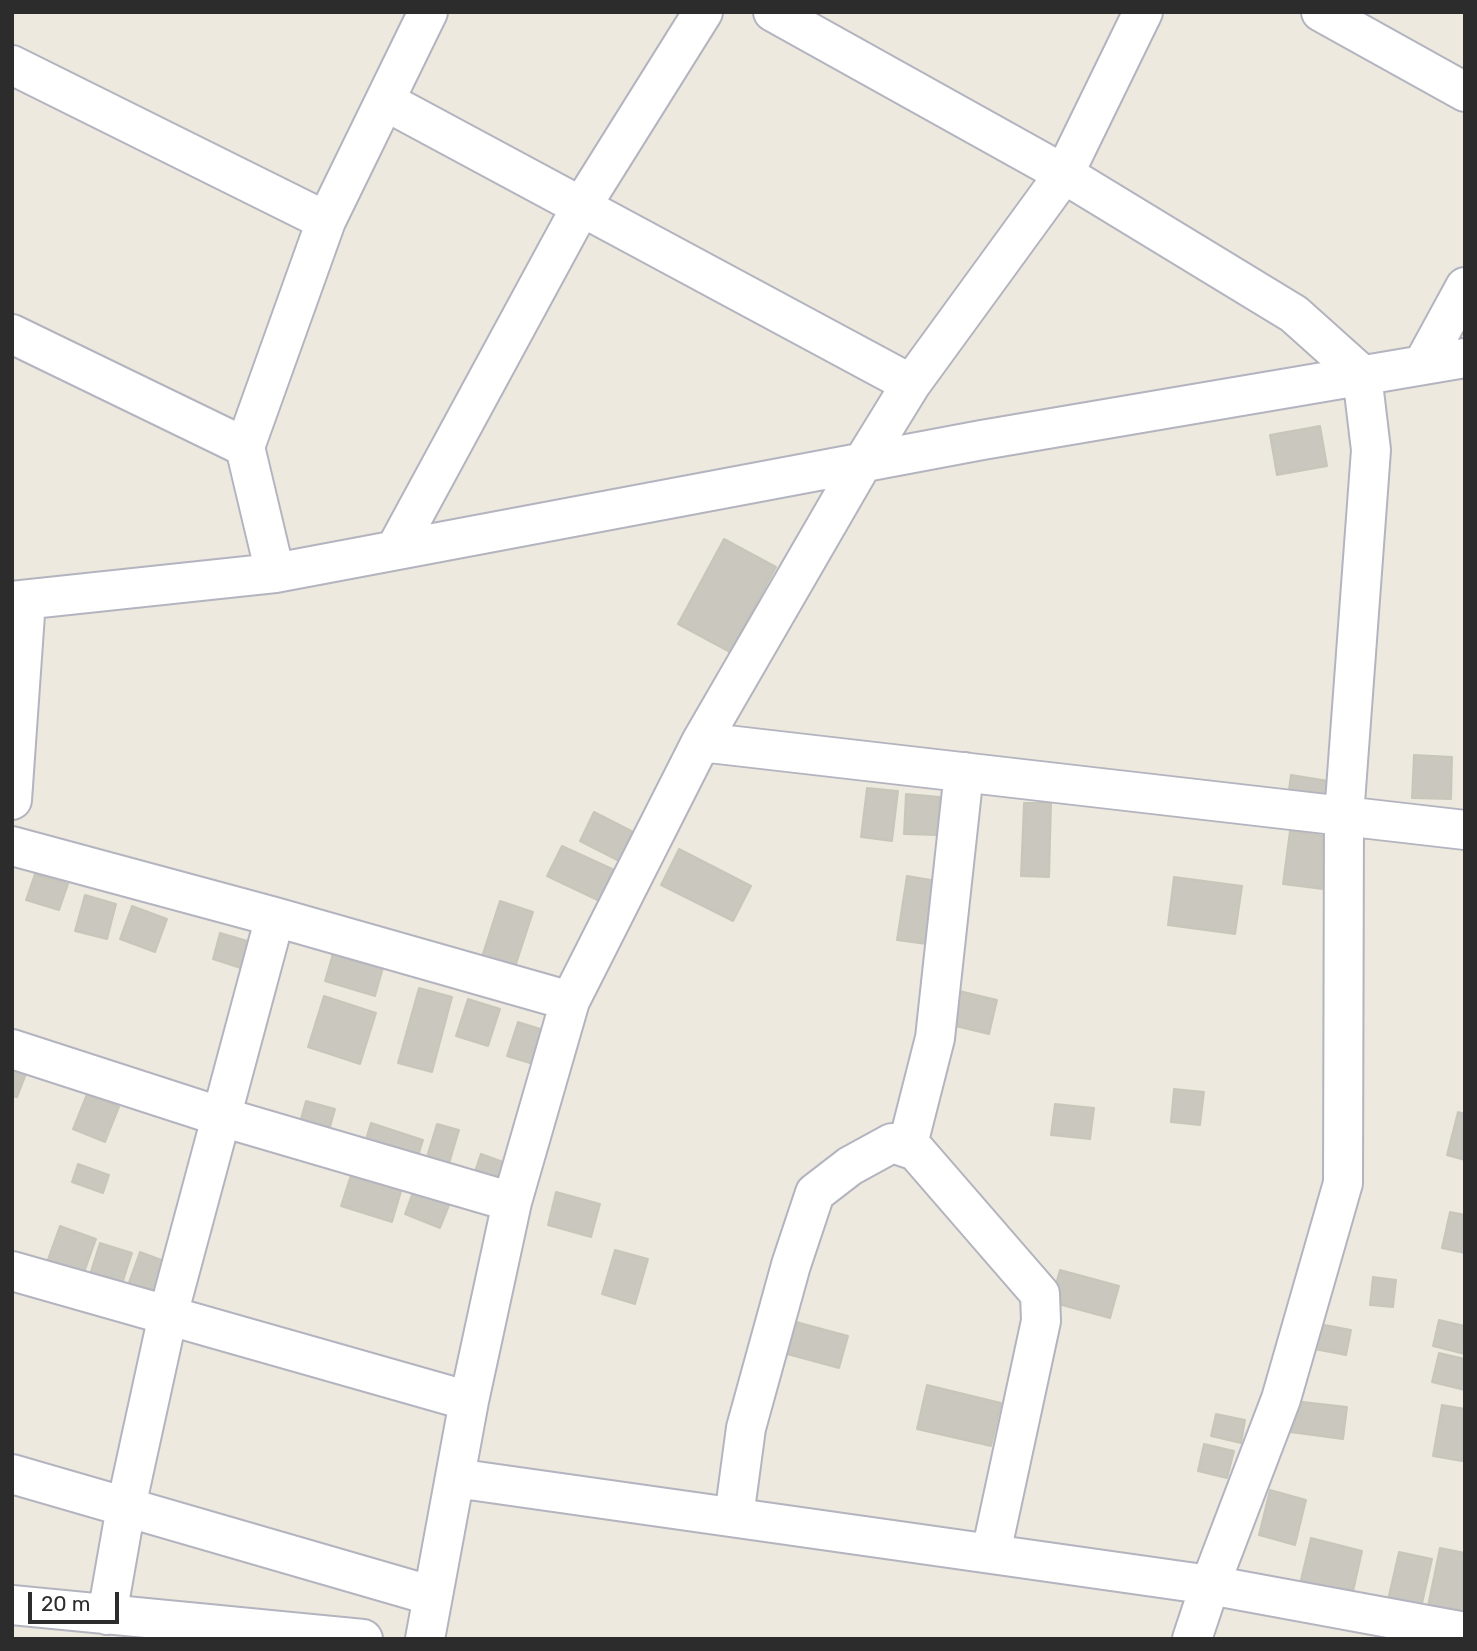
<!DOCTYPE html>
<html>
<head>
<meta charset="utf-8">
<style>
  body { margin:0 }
  #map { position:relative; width:1477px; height:1651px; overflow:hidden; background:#ede9df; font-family:Rubik,sans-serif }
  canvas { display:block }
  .frame { position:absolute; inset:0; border:14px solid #2c2c2c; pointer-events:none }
  .scale { position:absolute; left:28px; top:1592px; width:91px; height:32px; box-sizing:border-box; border:4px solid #2c2c2c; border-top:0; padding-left:9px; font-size:21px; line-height:24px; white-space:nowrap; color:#2c2c2c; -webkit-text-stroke:5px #fff; paint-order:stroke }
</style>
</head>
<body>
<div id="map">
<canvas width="1477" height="1651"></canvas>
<div class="frame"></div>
<div class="scale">20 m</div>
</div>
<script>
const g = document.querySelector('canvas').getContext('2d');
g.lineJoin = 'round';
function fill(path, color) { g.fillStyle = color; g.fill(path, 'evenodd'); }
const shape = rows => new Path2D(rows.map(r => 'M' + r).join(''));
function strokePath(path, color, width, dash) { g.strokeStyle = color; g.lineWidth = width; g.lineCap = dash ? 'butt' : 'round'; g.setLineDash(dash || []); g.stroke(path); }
const building = shape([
  [1320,426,1327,466,1277,475,1270,435,1320,426],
  [724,539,776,567,730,652,678,624,724,539],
  [1414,755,1452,757,1451,799,1412,798,1414,755],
  [1291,775,1341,783,1339,804,1288,797,1291,775],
  [867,788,898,791,892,841,861,837,867,788],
  [906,794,940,797,938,835,904,834,906,794],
  [1024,803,1051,803,1049,877,1021,876,1024,803],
  [594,812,647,839,633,868,580,841,594,812],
  [1290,831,1338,838,1331,890,1283,884,1290,831],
  [562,846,621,873,606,904,547,876,562,846],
  [679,849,751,886,733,921,661,885,679,849],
  [35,874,68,884,59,910,26,900,35,874],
  [907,876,943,882,934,945,897,940,907,876],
  [1174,877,1242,886,1235,934,1168,925,1174,877],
  [85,895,116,904,107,939,75,931,85,895],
  [500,901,533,912,512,976,479,966,500,901],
  [132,906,167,919,155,952,120,939,132,906],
  [220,933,261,945,253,972,213,959,220,933],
  [334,950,384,964,375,996,325,981,334,950],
  [419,988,452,997,432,1072,398,1063,419,988],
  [955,990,997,1000,989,1034,947,1024,955,990],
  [324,996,376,1013,360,1064,308,1047,324,996],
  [468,999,500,1009,488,1046,456,1036,468,999],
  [518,1022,553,1033,543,1067,507,1056,518,1022],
  [12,1069,26,1074,17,1097,12,1096,12,1069],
  [1174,1089,1204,1092,1200,1125,1171,1122,1174,1089],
  [87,1094,119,1107,105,1142,73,1129,87,1094],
  [306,1101,335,1109,326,1141,297,1133,306,1101],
  [1055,1104,1094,1108,1090,1139,1051,1135,1055,1104],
  [1458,1112,1465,1114,1465,1160,1447,1155,1458,1112],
  [371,1123,423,1140,414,1169,362,1152,371,1123],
  [437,1124,459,1130,445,1177,423,1170,437,1124],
  [481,1154,517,1167,507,1196,471,1183,481,1154],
  [78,1164,109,1175,103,1193,72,1182,78,1164],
  [352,1172,402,1188,392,1222,341,1206,352,1172],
  [418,1179,454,1193,440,1228,405,1214,418,1179],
  [556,1192,600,1204,591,1237,548,1225,556,1192],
  [1450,1212,1465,1215,1465,1253,1442,1248,1450,1212],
  [60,1226,96,1239,82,1278,46,1265,60,1226],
  [100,1243,132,1253,121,1287,89,1278,100,1243],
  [615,1250,648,1259,635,1304,602,1294,615,1250],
  [140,1252,180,1267,167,1302,127,1288,140,1252],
  [1060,1270,1119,1286,1110,1318,1051,1302,1060,1270],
  [1373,1277,1396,1280,1393,1307,1370,1305,1373,1277],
  [785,1319,848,1336,839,1368,776,1351,785,1319],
  [1439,1320,1465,1326,1465,1354,1433,1346,1439,1320],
  [1314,1323,1351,1330,1346,1355,1309,1348,1314,1323],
  [1439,1353,1465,1359,1465,1390,1432,1382,1439,1353],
  [927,1385,1001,1403,991,1446,917,1429,927,1385],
  [1294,1401,1347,1407,1343,1439,1290,1432,1294,1401],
  [1442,1405,1465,1409,1465,1442,1462,1461,1433,1456,1442,1405],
  [1216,1414,1245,1420,1241,1443,1211,1436,1216,1414],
  [1204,1444,1234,1451,1227,1478,1198,1471,1204,1444],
  [1270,1490,1306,1500,1295,1545,1259,1535,1270,1490],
  [1311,1538,1362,1551,1352,1596,1300,1584,1311,1538],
  [1440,1548,1465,1553,1465,1613,1428,1606,1440,1548],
  [1399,1552,1432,1559,1421,1608,1388,1600,1399,1552]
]);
const minor = shape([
  [773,12,1064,174,1294,314,1362,375,1371,450,1344,816,1343,1183,1281,1399,1210,1585,1192,1639],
  [1321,12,1465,92],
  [12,65,326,221],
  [385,101,911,384],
  [12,334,245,447],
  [1423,364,1465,287],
  [395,550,581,207,703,12],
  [275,573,245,447,326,221,428,12],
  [12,601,275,573,982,440,1465,358],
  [701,742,1465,830],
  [12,800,26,600],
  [12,846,275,917,570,1001],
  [12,1049,222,1117,512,1202],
  [907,1148,935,1038,964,772],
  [12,1271,469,1401],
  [12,1474,433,1596],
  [455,1478,1210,1585,1465,1632],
  [734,1517,746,1428,791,1265,815,1193,850,1166,892,1143,916,1151,1040,1294,1041,1321,991,1553],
  [12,1605,363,1639],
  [107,1615,126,1507,168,1315,275,917],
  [425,1639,469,1401,512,1202,570,1001,701,742,863,462,911,384,1064,174,1143,12]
]);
fill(building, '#c9c7be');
strokePath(building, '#c8c5b9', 2);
strokePath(minor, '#b3b4bf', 42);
strokePath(minor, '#fff', 38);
</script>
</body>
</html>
